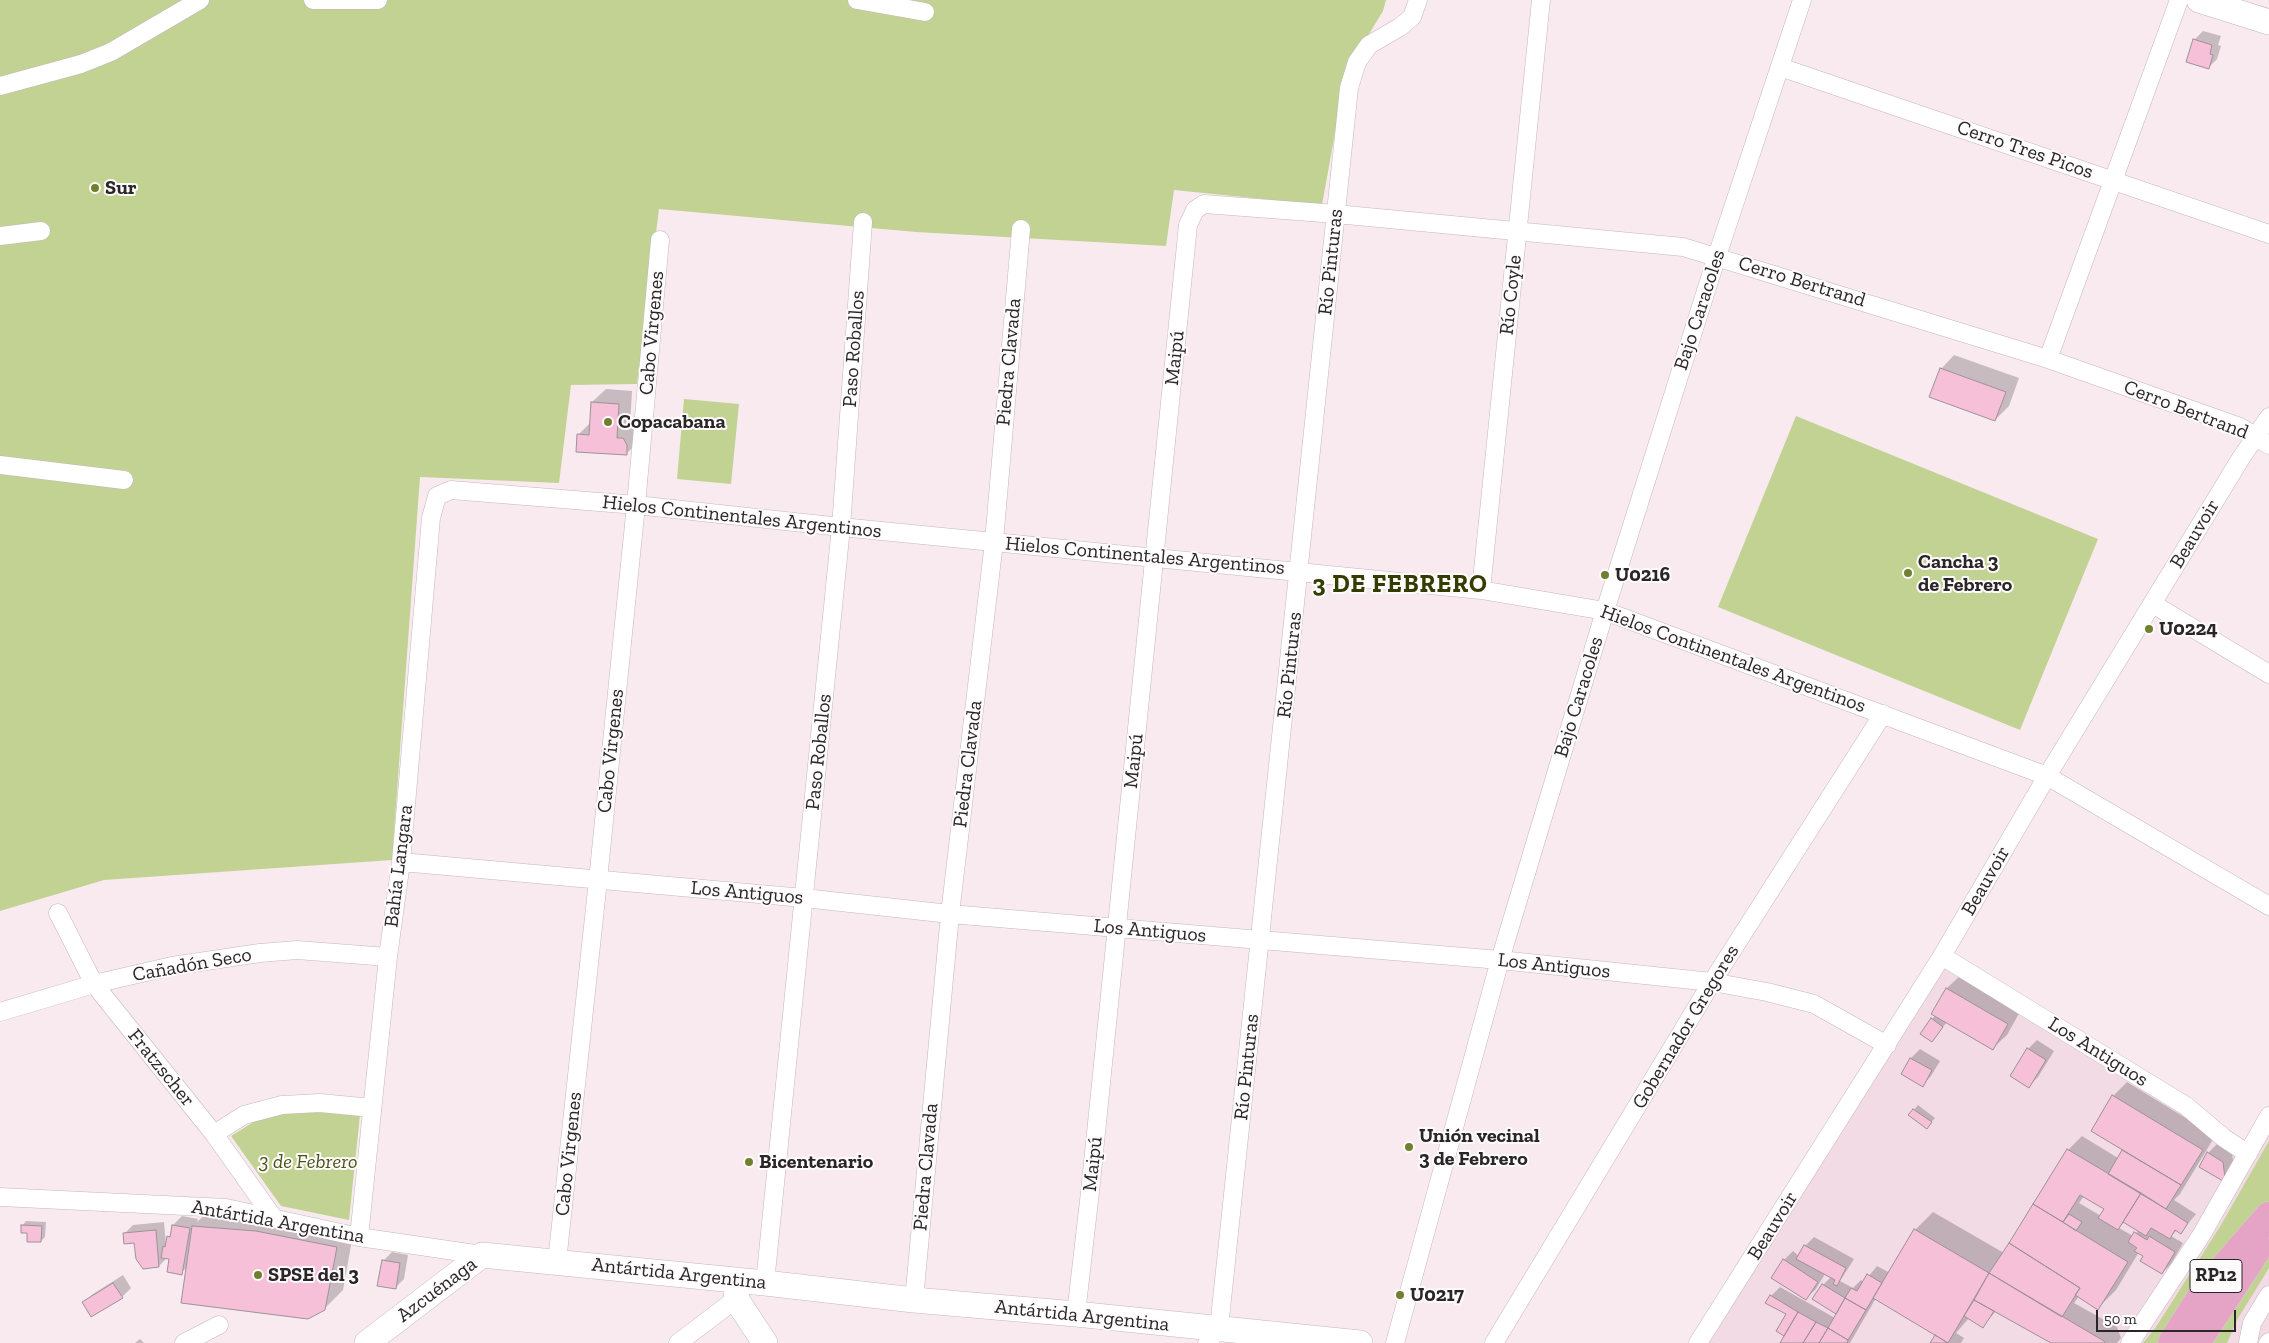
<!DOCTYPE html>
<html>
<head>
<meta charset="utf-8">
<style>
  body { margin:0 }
  #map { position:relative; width:2269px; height:1343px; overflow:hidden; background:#f9eaf0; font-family:"Zilla Slab",serif }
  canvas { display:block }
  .scale { position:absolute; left:2096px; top:1310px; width:140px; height:22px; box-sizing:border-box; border:2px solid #2a2527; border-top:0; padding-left:6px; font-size:15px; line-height:18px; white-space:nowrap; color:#2a2527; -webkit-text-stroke:4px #fefbfc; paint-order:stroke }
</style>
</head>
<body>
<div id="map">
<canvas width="2269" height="1343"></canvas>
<div class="scale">50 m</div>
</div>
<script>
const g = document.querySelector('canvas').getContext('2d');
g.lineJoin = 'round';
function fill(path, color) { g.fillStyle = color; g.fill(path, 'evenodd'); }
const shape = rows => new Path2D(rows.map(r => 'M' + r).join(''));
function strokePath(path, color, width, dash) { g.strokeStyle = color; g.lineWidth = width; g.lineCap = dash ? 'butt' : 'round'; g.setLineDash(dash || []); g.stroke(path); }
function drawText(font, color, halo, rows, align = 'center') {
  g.font = font + ' "Zilla Slab",serif'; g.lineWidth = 4; g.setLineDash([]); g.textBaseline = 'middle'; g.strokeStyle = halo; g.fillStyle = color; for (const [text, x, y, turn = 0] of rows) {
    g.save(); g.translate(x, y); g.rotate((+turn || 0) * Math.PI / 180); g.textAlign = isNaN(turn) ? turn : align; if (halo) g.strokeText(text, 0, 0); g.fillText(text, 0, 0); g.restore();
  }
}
const built = shape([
  [1942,956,2248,1154,2269,1116,2269,1343,1698,1343]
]);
const green = shape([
  [0,0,1386,0,1383,11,1346,72,1322,205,1174,190,1166,246,916,232,659,209,637,384,571,385,559,483,420,477,392,860,104,880,0,911],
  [684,399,739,404,731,484,677,479],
  [1796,416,2098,539,2020,730,1718,607],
  [317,1111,360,1115,349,1220,281,1206,231,1136,255,1121,286,1113],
  [2269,1141,2269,1202,2164,1343,2143,1343,2156,1327,2221,1225],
  [2269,1244,2269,1268,2237,1320,2227,1343,2205,1343]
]);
const shadow = shape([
  [2203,31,2221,36,2218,45,2221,46,2217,59,2208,68,2194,40],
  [1954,355,2019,378,2009,406,1995,420,1941,369],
  [606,389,632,391,630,424,637,425,640,440,626,454,578,435,591,422,592,402],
  [1961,975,2021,1010,2007,1035,1993,1048,1947,1022,1932,1041,1932,1019,1936,1015,1933,1013,1947,988],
  [2037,1040,2054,1051,2038,1077,2029,1086,2028,1049],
  [1920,1049,1940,1061,1931,1076,1923,1085,1903,1074,1911,1058],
  [2127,1082,2215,1136,2180,1194,2174,1200,2196,1214,2181,1232,2177,1230,2171,1236,2183,1243,2171,1264,2162,1273,2139,1252,2116,1290,2098,1308,2079,1296,2074,1303,2117,1327,2121,1338,2117,1343,2054,1343,1996,1311,1983,1326,1969,1318,1956,1333,1964,1338,1961,1343,1931,1343,1937,1335,1876,1298,1850,1343,1781,1343,1786,1335,1778,1330,1787,1314,1771,1296,1780,1287,1835,1318,1838,1313,1823,1285,1831,1277,1825,1274,1815,1290,1806,1298,1784,1260,1793,1251,1799,1256,1805,1246,1814,1237,1854,1259,1840,1281,1853,1288,1861,1280,1864,1282,1877,1266,1890,1273,1915,1230,1933,1212,2004,1253,2068,1150,2082,1136,2118,1158,2124,1149,2092,1130,2113,1096],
  [2084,1196,2106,1209,2101,1216,2079,1203],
  [2125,1221,2139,1230,2133,1236,2119,1228],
  [1918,1105,1935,1118,1927,1127,1910,1115],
  [2217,1144,2232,1153,2234,1168,2223,1180,2208,1153],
  [211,1209,354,1229,343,1290,324,1309,187,1267,181,1273,171,1258,167,1258,159,1266,135,1241,124,1234,133,1225,164,1222,166,1244,172,1233,173,1225,182,1216,198,1219,197,1222],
  [26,1221,46,1222,45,1237,41,1241,22,1226],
  [392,1252,408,1255,404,1279,396,1287,383,1261],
  [123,1275,131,1288,122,1297,84,1302,93,1294],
  [140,1339,144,1343,135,1343]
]);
const building = shape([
  [2193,39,2212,45,2210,54,2213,55,2209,69,2186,62,2193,39],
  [1940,368,2006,392,1995,421,1929,397,1940,368],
  [591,402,619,404,617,438,623,438,627,445,627,455,576,452,577,434,589,435,591,402],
  [1946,988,2008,1024,1993,1050,1931,1014,1946,988],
  [1931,1018,1943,1027,1932,1042,1920,1034,1931,1018],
  [2027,1048,2046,1060,2029,1088,2010,1076,2027,1048],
  [1910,1058,1932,1070,1923,1087,1901,1074,1910,1058],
  [2112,1095,2203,1150,2181,1185,2091,1131,2112,1095],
  [1913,1109,1932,1122,1927,1129,1908,1115,1913,1109],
  [2067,1149,2141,1193,2118,1230,2098,1218,2104,1209,2080,1195,2063,1222,2033,1204,2067,1149],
  [2122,1150,2181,1185,2166,1209,2108,1174,2122,1150],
  [2207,1152,2223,1162,2225,1178,2223,1181,2199,1167,2207,1152],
  [2141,1193,2188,1223,2181,1234,2175,1230,2170,1239,2151,1228,2146,1236,2123,1222,2141,1193],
  [2033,1204,2128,1262,2098,1310,2075,1295,2080,1288,2009,1243,2033,1204],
  [2069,1214,2082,1222,2076,1231,2063,1222,2069,1214],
  [21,1225,42,1226,41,1242,27,1242,27,1233,21,1233,21,1225],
  [172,1225,190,1228,182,1275,167,1272,169,1259,161,1258,163,1246,165,1247,167,1236,170,1237,172,1225],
  [192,1226,256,1231,337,1247,325,1310,308,1319,181,1303,192,1226],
  [1914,1229,1989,1273,1948,1343,1873,1298,1914,1229],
  [156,1230,159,1267,143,1269,136,1259,134,1243,124,1244,123,1233,156,1230],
  [2134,1232,2147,1240,2149,1236,2175,1252,2162,1274,2140,1261,2143,1256,2134,1251,2137,1248,2128,1242,2134,1232],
  [2009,1243,2080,1288,2062,1317,1989,1273,2009,1243],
  [1804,1245,1846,1268,1837,1286,1833,1284,1835,1280,1796,1259,1804,1245],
  [1783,1259,1818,1282,1806,1300,1771,1278,1783,1259],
  [382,1260,400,1263,396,1289,377,1286,382,1260],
  [1989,1273,2104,1341,2105,1343,2051,1343,1974,1300,1989,1273],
  [1867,1274,1882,1283,1866,1310,1845,1298,1851,1288,1857,1291,1867,1274],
  [113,1283,123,1298,91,1317,82,1302,113,1283],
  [1822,1284,1845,1298,1836,1314,1812,1299,1822,1284],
  [1770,1295,1798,1312,1784,1336,1776,1331,1786,1314,1765,1303,1770,1295],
  [1845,1298,1866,1310,1848,1340,1828,1328,1845,1298],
  [1974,1300,1994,1311,1983,1328,1964,1316,1974,1300],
  [1798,1312,1816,1322,1803,1343,1780,1343,1798,1312],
  [1816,1322,1828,1328,1819,1343,1803,1343,1816,1322],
  [1828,1328,1848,1340,1847,1343,1819,1343,1828,1328],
  [1935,1335,1948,1343,1930,1343,1935,1335]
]);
const street = shape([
  [313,0,378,0],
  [857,0,925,12],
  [1780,67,2269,234],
  [0,86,81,64,111,52,200,0],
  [0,236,41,231],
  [2048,359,2179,0],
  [0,465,124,480],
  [1481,590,1541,0],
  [2153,604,2269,674],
  [401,862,804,898,950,914,1500,960,1712,982,1767,992,1814,1004,1887,1045],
  [58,913,94,984,214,1134,273,1217],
  [1942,956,2186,1106,2224,1138,2248,1154],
  [0,1012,94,984,172,966,260,953,297,950,388,957],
  [214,1134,244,1115,282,1105,320,1103,372,1108],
  [0,1197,226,1208,359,1237,482,1255],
  [359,1237,388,957,401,862,431,518,437,496,451,490,636,505,841,527,1481,590,1605,611,2047,776,2269,906],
  [557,1262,598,880,636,505,660,240],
  [765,1283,841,527,863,222],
  [914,1300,950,914,994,542,1021,229],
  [1076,1314,1090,1192,1188,225,1195,210,1204,204,1336,214,1683,247,2048,359,2240,427,2269,445],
  [184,1343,219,1325],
  [678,1343,736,1299],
  [1207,1343,1219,1328,1349,88,1357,62,1369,45,1400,27,1412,17,1418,0],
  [1395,1343,1500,960,1605,611,1717,256,1802,0],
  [1494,1343,1712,982,1883,714],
  [1698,1343,1942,956,2047,776,2241,458,2269,417],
  [2130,1343,2202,1234,2269,1116],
  [2248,1343,2252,1323,2269,1295],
  [2268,1343,2269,1342]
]);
const secondary = shape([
  [2199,0,2269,22],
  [738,1280,736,1299,765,1343],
  [367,1343,482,1255,765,1283,914,1300,1076,1314,1360,1343]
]);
const primary = shape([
  [2172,1343,2208,1286,2269,1216],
  [2196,1343,2258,1248]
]);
const markers = [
  [95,188,5,"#70802e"],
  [608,422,5,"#70802e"],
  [1908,573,5,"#70802e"],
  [1605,575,5,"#70802e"],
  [2149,629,5,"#70802e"],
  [1409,1147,5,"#70802e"],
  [749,1162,5,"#70802e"],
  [258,1275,5,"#70802e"],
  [1400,1295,5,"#70802e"]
];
const shields = [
  [2216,1276,52]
];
const shieldNames = [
  ["RP12",2216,1276]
];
const streetNames = [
  ["Cerro Tres Picos",2025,150,19],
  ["Río Pinturas",1331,262,-84],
  ["Cerro Bertrand",1802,282,17],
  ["Río Coyle",1511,295,-84],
  ["Bajo Caracoles",1700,310,-72],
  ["Cabo Virgenes",652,333,-85],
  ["Paso Roballos",854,349,-86],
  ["Maipú",1175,358,-84],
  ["Piedra Clavada",1009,362,-85],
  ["Cerro Bertrand",2186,410,21],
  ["Hielos Continentales Argentinos",742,517,6],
  ["Beauvoir",2195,534,-59],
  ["Hielos Continentales Argentinos",1145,556,5],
  ["Hielos Continentales Argentinos",1733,659,20],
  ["Río Pinturas",1290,665,-84],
  ["Bajo Caracoles",1579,697,-73],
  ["Cabo Virgenes",611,751,-84],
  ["Paso Roballos",819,752,-84],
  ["Maipú",1134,761,-84],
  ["Piedra Clavada",968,764,-83],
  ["Bahía Langara",399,866,-83],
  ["Beauvoir",1986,881,-60],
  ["Los Antiguos",747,893,5],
  ["Los Antiguos",1150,931,5],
  ["Cañadón Seco",192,965,-10],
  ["Los Antiguos",1554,966,6],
  ["Gobernador Gregores",1686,1027,-59],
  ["Los Antiguos",2098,1052,32],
  ["Río Pinturas",1247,1067,-84],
  ["Fratzscher",161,1068,51],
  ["Cabo Virgenes",569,1154,-84],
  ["Maipú",1093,1164,-84],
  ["Piedra Clavada",926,1167,-85],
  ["Antártida Argentina",278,1222,10],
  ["Beauvoir",1773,1226,-58],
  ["Antártida Argentina",679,1274,6],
  ["Azcuénaga",437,1290,-37],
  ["Antártida Argentina",1082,1316,6]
];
const poiNames = [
  ["Sur",105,188],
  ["Copacabana",618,422],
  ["Cancha 3",1918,562],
  ["de Febrero",1918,585],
  ["U0216",1615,575],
  ["U0224",2159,629],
  ["Unión vecinal",1419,1136],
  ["3 de Febrero",1419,1159],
  ["Bicentenario",759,1162],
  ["SPSE del 3",268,1275],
  ["U0217",1410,1295]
];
const parkNames = [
  ["3 de Febrero",308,1162]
];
const districtNames = [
  ["3 DE FEBRERO",1400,585]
];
fill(built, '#f2dbe5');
fill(green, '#c2d293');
fill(shadow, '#0003');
fill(building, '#f5c0d8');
strokePath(building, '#9e9197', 1);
strokePath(street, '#c4b6bc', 19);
strokePath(secondary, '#c4b6bc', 26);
strokePath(primary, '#d0cfcf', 29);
strokePath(street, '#fff', 18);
strokePath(secondary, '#fff', 25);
strokePath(primary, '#e5a3c5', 28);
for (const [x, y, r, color] of markers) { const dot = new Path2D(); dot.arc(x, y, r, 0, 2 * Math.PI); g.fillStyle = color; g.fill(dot); strokePath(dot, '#fefbfc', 2); }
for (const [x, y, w] of shields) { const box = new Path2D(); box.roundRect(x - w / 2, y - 16.5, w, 33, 4); g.fillStyle = '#fefbfc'; g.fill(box); strokePath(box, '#2a2527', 1); }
drawText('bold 19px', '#2a2527', null, shieldNames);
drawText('20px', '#2a2527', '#fefbfc', streetNames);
drawText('bold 20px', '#2a2527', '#fefbfc', poiNames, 'left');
drawText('italic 20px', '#485316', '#fefbfc', parkNames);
g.letterSpacing = '1px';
drawText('bold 25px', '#333d00', '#fefbfc', districtNames);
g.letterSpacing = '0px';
</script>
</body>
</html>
